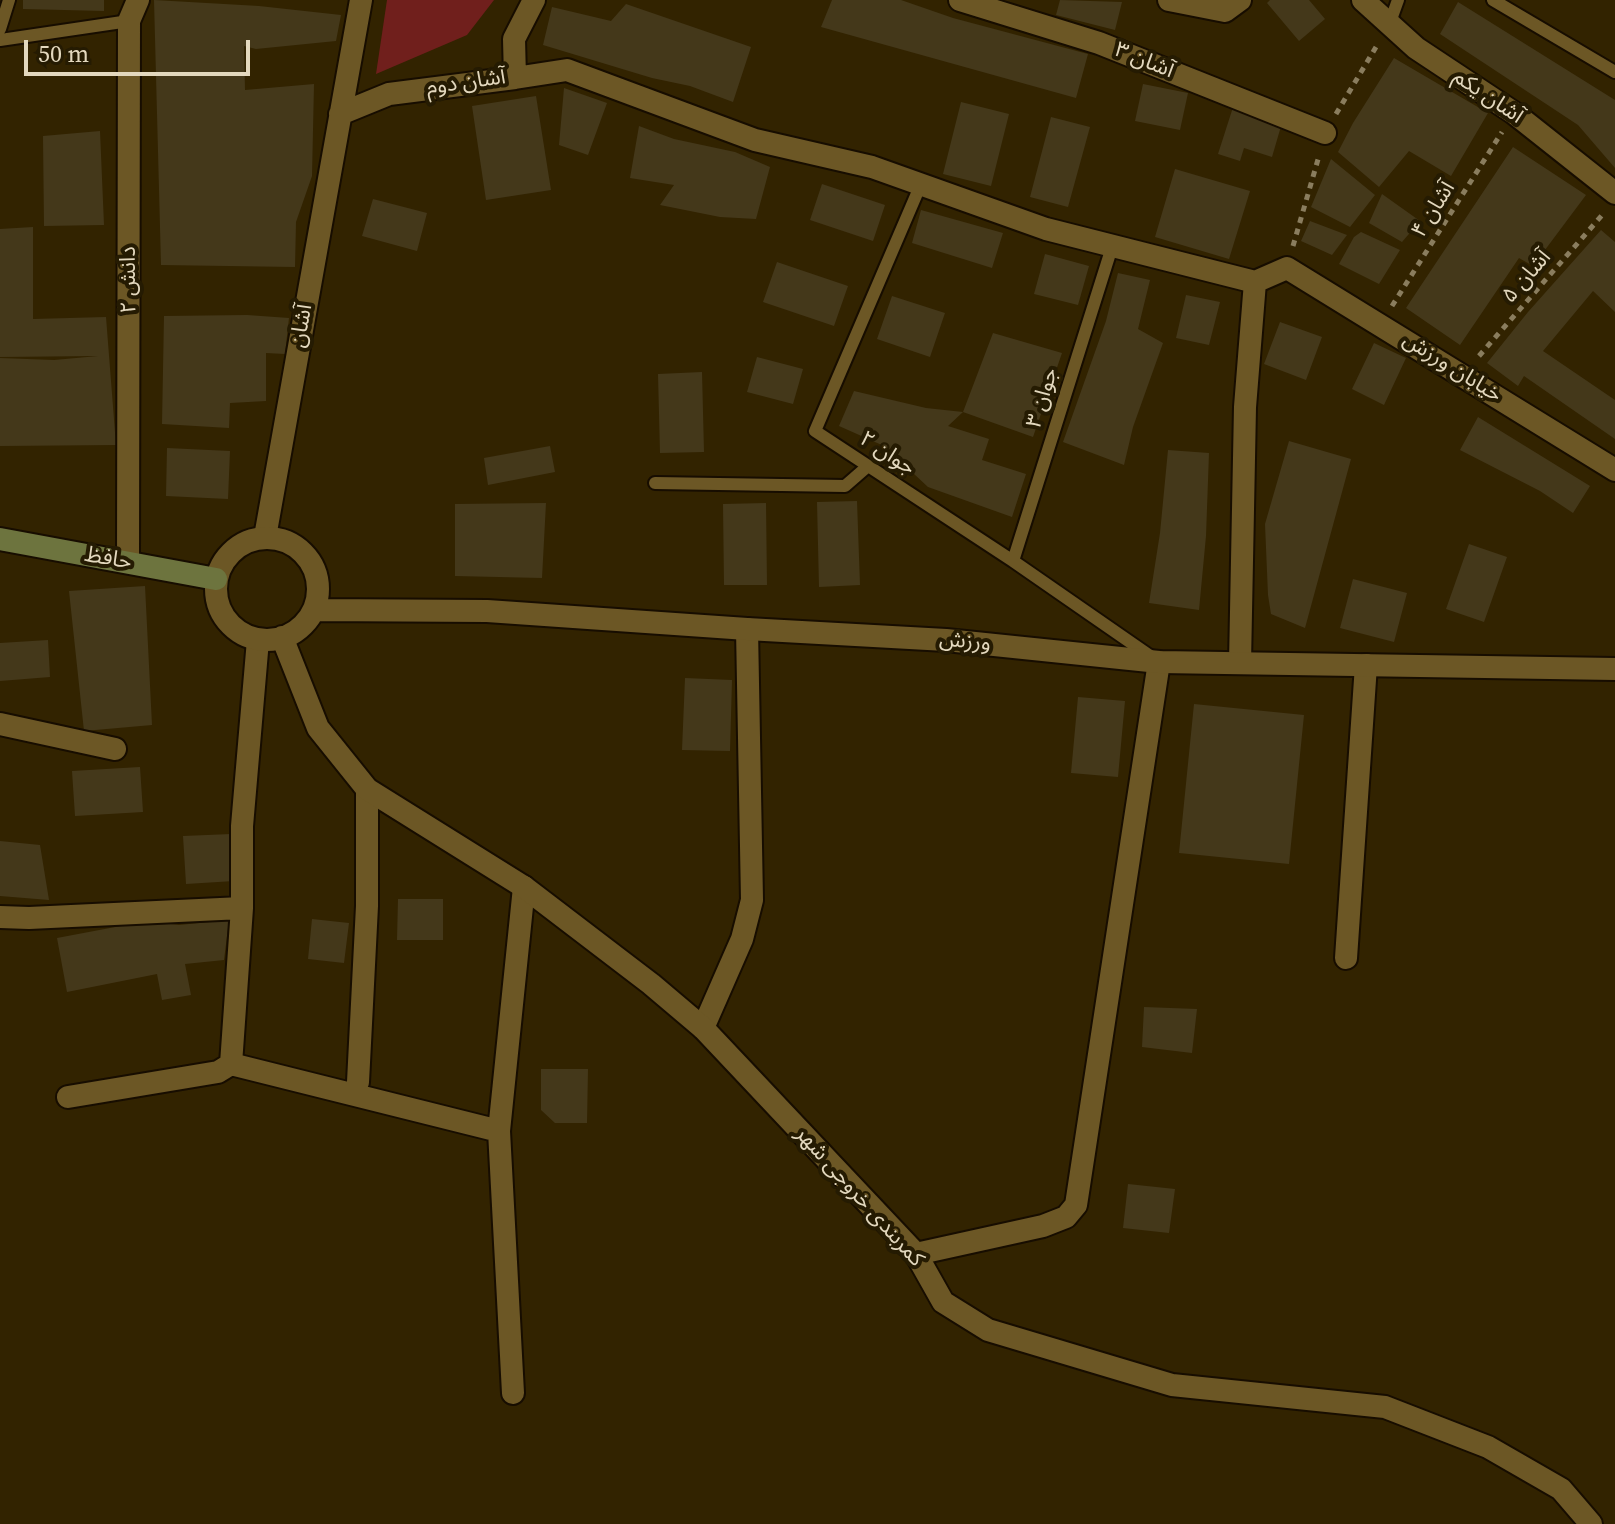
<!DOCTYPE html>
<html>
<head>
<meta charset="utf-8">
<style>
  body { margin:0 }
  #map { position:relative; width:1615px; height:1524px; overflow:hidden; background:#322300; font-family:"Source Serif 4",serif }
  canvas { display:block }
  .scale { position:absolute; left:24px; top:40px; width:226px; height:36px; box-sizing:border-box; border:4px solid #e3d8be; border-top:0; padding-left:10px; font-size:24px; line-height:28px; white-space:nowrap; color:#e3d8be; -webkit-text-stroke:6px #251b02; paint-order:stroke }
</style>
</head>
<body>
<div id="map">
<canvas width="1615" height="1524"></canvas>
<div class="scale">50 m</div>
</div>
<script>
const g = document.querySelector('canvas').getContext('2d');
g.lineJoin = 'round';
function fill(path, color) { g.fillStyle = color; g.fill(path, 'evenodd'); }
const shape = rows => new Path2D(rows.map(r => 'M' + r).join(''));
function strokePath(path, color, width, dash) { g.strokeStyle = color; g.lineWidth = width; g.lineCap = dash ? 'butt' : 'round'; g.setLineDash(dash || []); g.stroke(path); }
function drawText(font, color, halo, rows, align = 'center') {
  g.font = font + ' "Source Serif 4","Noto Sans Arabic",serif'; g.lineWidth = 8; g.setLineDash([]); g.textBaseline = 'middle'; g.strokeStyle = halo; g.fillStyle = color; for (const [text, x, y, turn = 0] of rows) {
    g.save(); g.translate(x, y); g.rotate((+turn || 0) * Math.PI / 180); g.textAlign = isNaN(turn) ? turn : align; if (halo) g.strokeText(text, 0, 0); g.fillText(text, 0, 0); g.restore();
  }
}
const green = shape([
  [387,0,494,0,467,35,376,74]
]);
const building = shape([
  [23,0,104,0,104,11,23,9],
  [154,0,259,6,341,15,336,41,256,49,244,46,245,90,314,84,312,176,296,222,295,267,161,265],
  [832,0,901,0,953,18,1088,54,1076,98,821,27],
  [1060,0,1122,2,1115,30,1056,15],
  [1270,0,1309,0,1325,19,1299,41,1267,3],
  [1458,2,1615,100,1615,168,1578,125,1440,34],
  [626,4,751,47,733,102,690,86,652,78,543,45,552,7,611,21],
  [1394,58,1488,113,1451,176,1409,151,1379,187,1338,152,1353,123],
  [1143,84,1188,93,1180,130,1135,121],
  [564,88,607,103,588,155,559,145],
  [536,96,551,190,486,200,472,106],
  [1235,101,1284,116,1272,157,1244,148,1240,161,1218,154],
  [961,102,1009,114,991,186,943,174],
  [1051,117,1090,127,1068,207,1030,197],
  [639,126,674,139,735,152,770,167,756,219,720,217,660,205,674,185,630,178],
  [100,131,104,225,44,226,43,136],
  [1513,147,1586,195,1533,266,1519,258,1460,345,1406,308],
  [1331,159,1375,195,1350,227,1311,207],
  [1175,169,1250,191,1229,259,1155,237],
  [822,184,885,205,873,241,810,220],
  [1382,194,1420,221,1402,242,1369,223],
  [373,199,427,213,417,251,362,236],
  [921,210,1003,233,992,268,912,243],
  [1310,221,1347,235,1332,255,1301,241],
  [33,227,33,319,106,317,116,445,0,446,0,358,54,360,98,356,0,357,0,229],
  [1601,230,1615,242,1615,312,1593,291,1543,351,1615,400,1615,439,1524,376,1518,386,1487,363,1528,312],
  [1361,232,1400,250,1379,284,1339,264,1354,237],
  [1045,254,1089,266,1078,305,1034,294],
  [777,262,848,286,834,326,763,302],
  [1118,273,1150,280,1138,329,1163,343,1133,427,1124,465,1063,442,1106,321],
  [1186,295,1220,302,1209,345,1176,338],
  [892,296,945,313,930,357,877,339],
  [247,315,289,318,285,354,266,353,266,401,230,403,187,399,230,403,229,428,162,424,164,316],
  [1280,322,1322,337,1306,380,1264,364],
  [993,333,1062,353,1033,437,963,412],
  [1374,343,1406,358,1384,405,1352,389],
  [757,357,803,369,793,404,747,392],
  [702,372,704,452,660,453,658,374],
  [854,391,926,408,963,412,948,426,989,439,982,460,1026,474,1012,517,928,487,884,446,839,426],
  [1478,417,1590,486,1573,513,1540,491,1460,450],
  [1289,441,1351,459,1305,628,1271,614,1268,595,1265,524],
  [550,446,555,472,488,485,484,458],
  [167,448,230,451,228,499,166,496],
  [1168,450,1209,453,1206,536,1199,610,1149,603,1160,533],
  [857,501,860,585,819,587,817,502],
  [546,503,542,578,455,576,455,504],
  [766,503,767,585,724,585,723,504],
  [1469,544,1507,557,1484,622,1446,609],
  [1353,579,1407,593,1394,642,1340,628],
  [145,586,152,725,84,731,69,591],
  [48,640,50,677,0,681,0,643],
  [685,678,732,680,730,751,682,750],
  [1078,697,1125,701,1118,777,1071,773],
  [1194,704,1304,715,1289,864,1179,853],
  [140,767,143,812,75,816,72,771],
  [231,834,234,881,186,884,183,836],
  [0,841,40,845,49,900,0,896],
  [398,899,443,899,443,940,397,940],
  [312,919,349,923,344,963,308,959],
  [229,920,224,960,185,964,191,995,162,1000,157,974,67,992,57,938,147,921,179,925],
  [1144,1007,1197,1009,1192,1053,1142,1047],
  [541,1069,588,1069,587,1123,555,1123,541,1110],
  [1128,1184,1175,1189,1169,1233,1123,1228]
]);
const path = shape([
  [1336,114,1376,47],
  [1293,246,1319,156],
  [1392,306,1502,132],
  [1479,356,1604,213]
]);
const service = shape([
  [1493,0,1615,72],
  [1389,25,1398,0],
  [0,29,9,0],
  [0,40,129,21],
  [921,184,815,431,1013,561,1153,658],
  [655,483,845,486,868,466],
  [1013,561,1112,247]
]);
const minor = shape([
  [960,0,1099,43,1325,133],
  [1169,0,1225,11,1240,0],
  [1363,0,1416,48,1514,113,1615,193],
  [515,78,567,70,755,140,872,167,1046,229,1255,282,1245,407,1240,663],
  [340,114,389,94,515,78,514,39,534,0],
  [1255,282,1287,268,1615,470],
  [265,537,361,0],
  [128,562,129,21,138,0],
  [0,724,115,749],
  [0,917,29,918,242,908,242,826,258,640],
  [1346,958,1366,665],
  [703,1028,742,939,752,900,747,629],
  [231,1064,499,1131],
  [358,1082,367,906,367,789],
  [68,1097,218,1072,231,1064,242,908],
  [916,1254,1043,1226,1066,1217,1076,1205,1159,662],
  [513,1393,499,1131,524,887]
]);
const tertiary = shape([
  '216 589a51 51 0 1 1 102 0a51 51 0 1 1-102 0Z',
  [314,610,487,611,747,629,946,640,1159,662,1615,669],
  [282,637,318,728,367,789,524,887,651,984,703,1028,916,1254,943,1302,988,1330,1172,1385,1385,1407,1488,1447,1561,1489,1591,1524]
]);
const secondary = shape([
  [0,539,216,579]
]);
const streetNames = [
  ["آشان ۳",1144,61,22],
  ["آشان دوم",466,83,-8],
  ["آشان یکم",1488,97,34],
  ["آشان ۴",1434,210,-58],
  ["آشان ۵",1527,277,-49],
  ["دانش ۲",129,280,-90],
  ["آشان",302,326,-80],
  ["خیابان ورزش",1452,368,32],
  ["جوان ۳",1043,398,-73],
  ["جوان ۲",887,454,33],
  ["حافظ",108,559,10],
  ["ورزش",965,642,5],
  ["کمربندی خروجی شهر",859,1197,48]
];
fill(green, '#701f1c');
fill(building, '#44381a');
strokePath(service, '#170d00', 16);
strokePath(minor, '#170d00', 26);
strokePath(tertiary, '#170d00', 26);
strokePath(secondary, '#170d00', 26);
strokePath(path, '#8a7d5e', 5, [6, 6]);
strokePath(service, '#6c5725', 12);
strokePath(minor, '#6c5725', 22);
strokePath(tertiary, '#6c5725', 22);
strokePath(secondary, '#6d743e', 22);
drawText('22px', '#e3d8be', '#251b02', streetNames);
</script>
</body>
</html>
